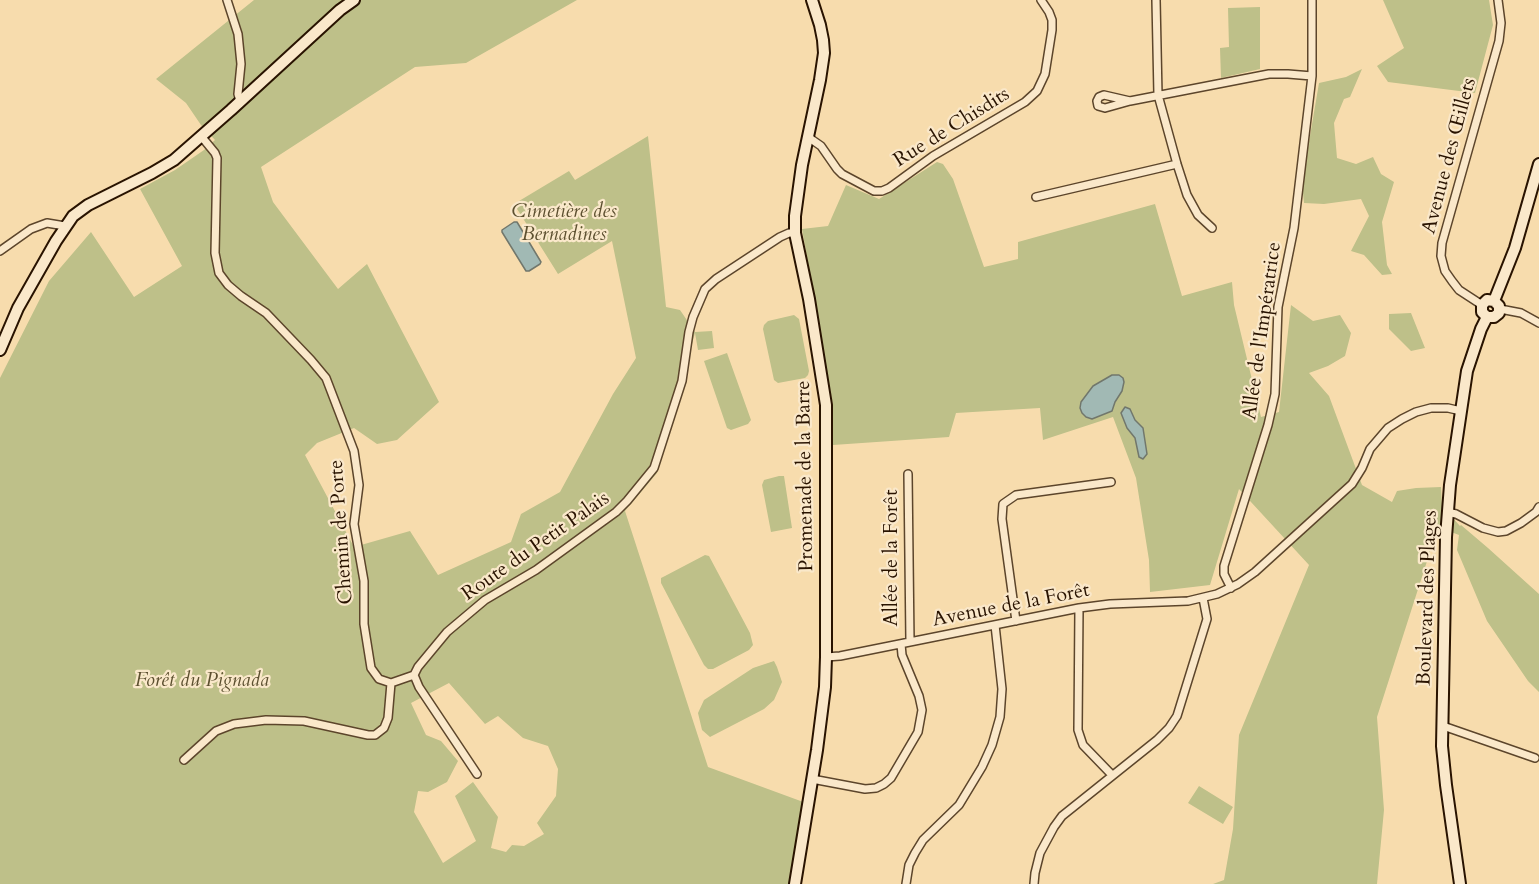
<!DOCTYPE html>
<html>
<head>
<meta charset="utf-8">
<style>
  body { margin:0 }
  canvas { display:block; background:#f7dcad }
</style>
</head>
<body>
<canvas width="1539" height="884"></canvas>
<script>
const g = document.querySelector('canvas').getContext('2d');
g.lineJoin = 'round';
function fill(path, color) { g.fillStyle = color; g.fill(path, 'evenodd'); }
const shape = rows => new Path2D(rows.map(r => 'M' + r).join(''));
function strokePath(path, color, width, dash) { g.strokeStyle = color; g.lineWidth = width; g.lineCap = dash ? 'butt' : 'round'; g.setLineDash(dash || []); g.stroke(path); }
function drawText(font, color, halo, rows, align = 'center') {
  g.font = font + ' Cardo,serif'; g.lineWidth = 4.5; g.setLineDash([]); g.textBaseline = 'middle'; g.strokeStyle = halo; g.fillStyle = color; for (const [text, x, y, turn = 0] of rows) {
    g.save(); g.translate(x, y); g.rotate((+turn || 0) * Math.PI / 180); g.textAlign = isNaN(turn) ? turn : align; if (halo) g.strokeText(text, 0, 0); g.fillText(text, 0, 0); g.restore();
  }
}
const green = shape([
  [254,0,577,0,466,63,415,67,261,167,273,202,338,289,367,264,439,402,397,440,377,444,354,428,317,443,305,455,354,547,410,531,438,575,511,542,521,514,560,492,613,394,636,358,612,241,558,274,514,204,569,171,575,180,648,136,666,307,680,310,695,332,712,331,714,348,698,350,695,333,657,473,625,511,708,767,806,803,795,884,0,884,0,378,49,281,91,232,134,297,182,266,140,189,175,170,204,150,215,140,201,125,186,103,156,79],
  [449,683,485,724,498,716,523,738,548,746,558,769,556,796,537,823,544,834,524,846,512,845,506,852,491,848,498,817,473,782,455,796,476,841,443,863,414,812,418,791,428,792,447,782,458,761,441,741,426,735,411,703],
  [1383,0,1489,0,1493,25,1475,93,1388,82,1377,66,1404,48],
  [1260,7,1260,69,1221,78,1220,48,1229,47,1228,8],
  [1362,69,1350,97,1344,99,1334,123,1337,158,1356,164,1373,157,1381,174,1394,182,1382,222,1387,265,1392,274,1382,275,1364,255,1351,251,1369,216,1361,199,1324,204,1304,203,1302,183,1319,83,1346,77],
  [937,162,943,164,953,179,984,267,1018,259,1018,242,1155,204,1182,296,1232,282,1234,305,1261,417,1279,412,1291,305,1313,321,1340,315,1351,333,1345,356,1328,366,1309,373,1329,396,1362,485,1392,502,1397,491,1416,488,1441,487,1442,506,1460,526,1461,525,1488,548,1539,594,1539,692,1528,681,1487,621,1457,550,1459,535,1438,527,1377,717,1384,810,1377,884,1213,884,1224,880,1233,829,1239,735,1309,565,1239,489,1210,585,1150,592,1149,560,1136,478,1113,417,1043,440,1040,408,956,413,949,437,833,445,833,406,802,229,828,226,846,185,879,199],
  [1411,313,1425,348,1411,351,1389,329,1389,314],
  [794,315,799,319,809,371,808,375,805,378,778,383,774,380,763,329,764,325,768,321],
  [727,353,751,420,748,424,731,430,727,428,704,361],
  [779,476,784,476,792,528,771,532,762,485,764,480],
  [705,555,709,556,750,633,753,645,749,650,713,669,708,669,704,665,661,583,661,578,665,576],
  [774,661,777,667,782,682,774,700,764,709,710,737,702,730,698,713,704,700,753,668],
  [1199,786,1233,807,1223,824,1188,803]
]);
const water = shape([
  [514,222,517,222,541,262,540,264,529,271,526,271,502,232,502,230,514,222],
  [1112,375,1119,375,1123,378,1124,382,1122,391,1115,402,1112,411,1092,419,1086,417,1082,413,1080,408,1081,402,1093,386,1112,375],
  [1125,407,1130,409,1135,420,1143,428,1147,454,1143,459,1139,457,1135,438,1127,428,1121,413,1125,407]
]);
const street = shape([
  [227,0,238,34,241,64,238,94,240,101],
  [1156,0,1158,95,1177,164,1187,195,1198,215,1212,228],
  [1130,101,1104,95,1099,97,1097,101,1098,106,1105,108,1130,101,1269,74,1288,74,1312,76],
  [201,136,215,153,217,158,215,253,219,273,228,285,241,296,266,313,311,360,326,378,354,451,359,485,354,524,364,581,364,624,371,668,379,679,391,683],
  [808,137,821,146,837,169,842,174,874,191,882,191,889,188,933,156,1025,102,1037,91,1045,74,1052,30,1052,20,1049,12,1041,0],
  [1036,197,1177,164],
  [0,251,31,229,47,223,65,226],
  [1482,305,1459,290,1452,281,1445,271,1441,256,1442,243,1499,41,1501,23,1498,0],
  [1500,309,1521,313,1539,323],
  [908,474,910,642],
  [1447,512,1456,514,1483,528,1498,532,1506,531,1521,523,1536,512,1539,507],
  [1231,588,1224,574,1224,566,1268,425,1275,394,1278,307,1294,228,1312,76,1312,0],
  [1079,608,1078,730,1083,745,1112,775],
  [1016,621,1002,519,1003,504,1016,495,1111,482],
  [826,657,840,656,1079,608,1110,604,1188,601,1217,594,1238,584,1255,572,1352,484,1362,468,1370,449,1388,428,1402,419,1416,412,1431,408,1448,408,1461,411],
  [1443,726,1535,758],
  [184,760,216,731,234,724,266,720,304,721,368,735,375,735,384,728,388,718,391,683,414,675],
  [477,774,419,687,414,675,418,667,447,632,485,600,536,570,616,512,627,501,654,468,682,381,689,332,693,317,705,289,716,279,780,237,789,233,795,233],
  [812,779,865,789,876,788,884,784,891,778,918,732,922,710,919,696,902,655,901,644],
  [906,884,909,865,915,853,923,840,959,805,982,767,992,745,1000,717,1002,689,995,625],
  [1034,884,1035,873,1040,853,1054,827,1062,816,1157,740,1169,728,1177,716,1207,619,1203,598]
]);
const secondary = shape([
  [1494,301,1515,248,1539,164],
  [1487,317,1494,317,1499,313,1499,306,1494,301],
  [1487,317,1482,312,1482,305,1487,300,1494,301],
  [0,350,18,308,56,241,73,216,88,205,152,173,174,160,231,110,340,10,354,0],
  [795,884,817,750,825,687,826,657,826,405,809,299,795,233,795,216,802,165,820,80,824,53,823,40,820,25,812,0],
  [1460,884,1446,785,1442,746,1446,537,1450,485,1467,371,1481,329,1487,317]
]);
const streetNames = [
  ["Rue de Chisdits",952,128,-32],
  ["Avenue des Œillets",1450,156,-75],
  ["Allée de l'Impératrice",1263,331,-82],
  ["Promenade de la Barre",806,476,-91],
  ["Chemin de Porte",342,532,-94],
  ["Route du Petit Palais",536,547,-35],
  ["Allée de la Forêt",892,558,-90],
  ["Boulevard des Plages",1428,598,-88],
  ["Avenue de la Forêt",1011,606,-11]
];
const parkNames = [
  ["Cimetière des",564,212],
  ["Bernadines",564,235],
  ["Forêt du Pignada",202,681]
];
fill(green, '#bec089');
fill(water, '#a1b9b4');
strokePath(water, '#71776c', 1.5);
strokePath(street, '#5c452b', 10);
strokePath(secondary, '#291300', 14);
strokePath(street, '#fae8ca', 7);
strokePath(secondary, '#fae8ca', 10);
drawText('20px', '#291300', '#fae8ca', streetNames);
drawText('italic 20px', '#5d5030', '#fae8ca', parkNames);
</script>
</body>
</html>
